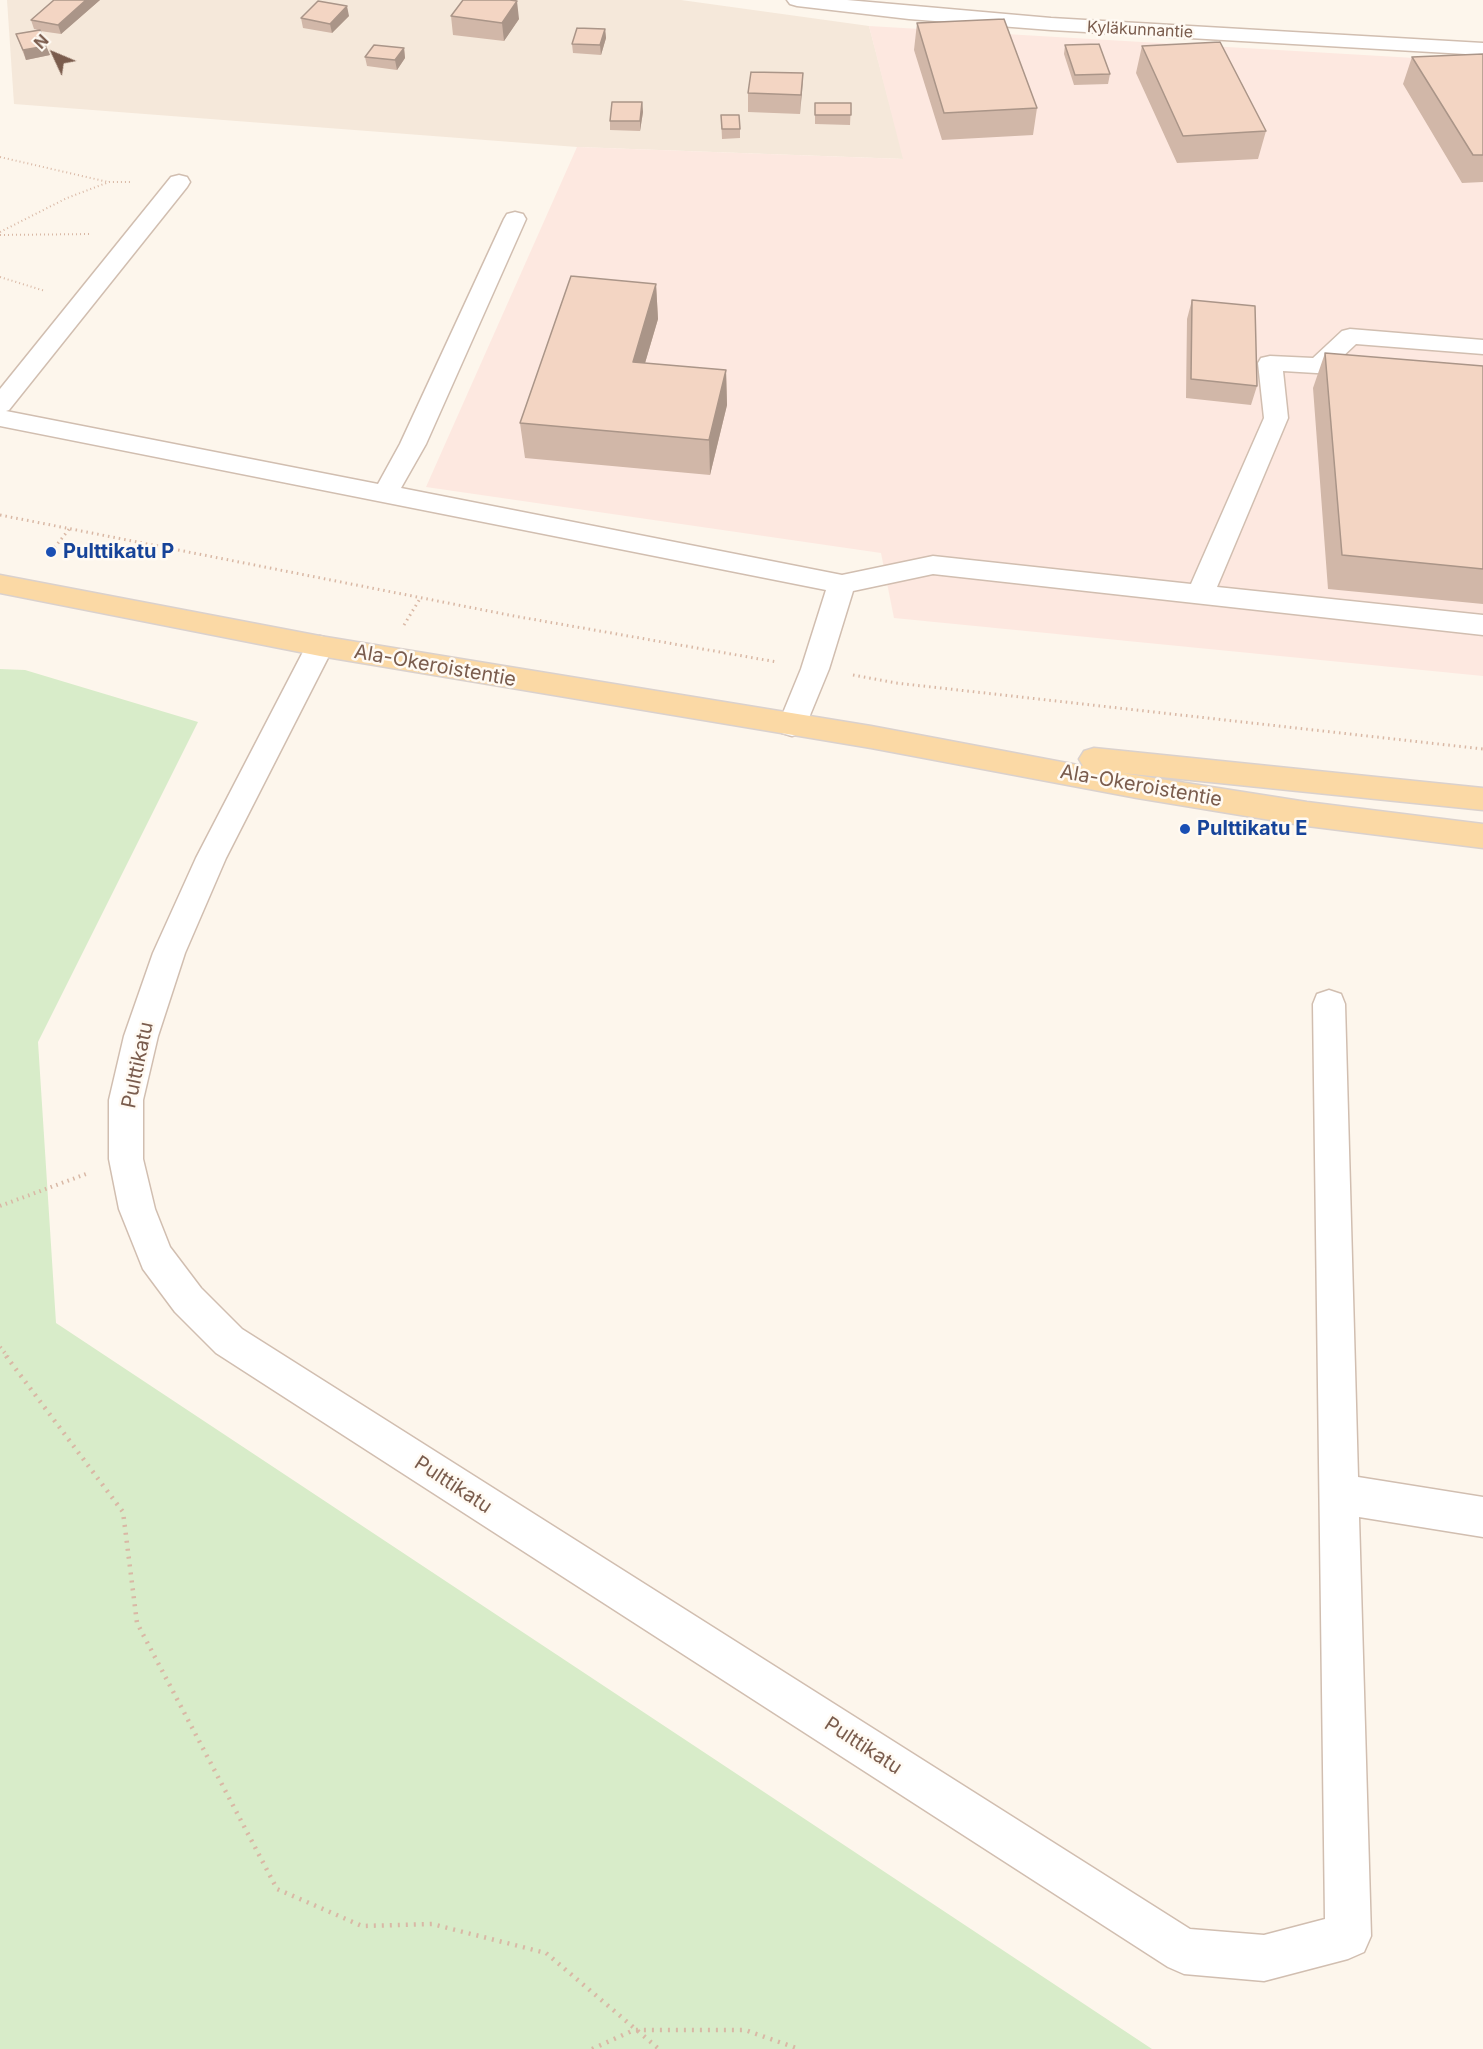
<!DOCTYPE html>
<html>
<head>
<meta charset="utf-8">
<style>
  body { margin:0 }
  #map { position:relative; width:1483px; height:2049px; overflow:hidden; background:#fdf6ec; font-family:Inter,sans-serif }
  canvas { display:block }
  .north { position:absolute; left:24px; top:24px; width:60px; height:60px; -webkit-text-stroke:4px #fffaf3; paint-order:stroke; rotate:314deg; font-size:16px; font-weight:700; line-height:24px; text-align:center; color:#7a5c4d }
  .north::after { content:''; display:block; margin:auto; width:21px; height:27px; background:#7a5c4d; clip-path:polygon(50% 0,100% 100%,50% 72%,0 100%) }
</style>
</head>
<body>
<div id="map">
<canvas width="1483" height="2049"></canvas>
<div class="north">N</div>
</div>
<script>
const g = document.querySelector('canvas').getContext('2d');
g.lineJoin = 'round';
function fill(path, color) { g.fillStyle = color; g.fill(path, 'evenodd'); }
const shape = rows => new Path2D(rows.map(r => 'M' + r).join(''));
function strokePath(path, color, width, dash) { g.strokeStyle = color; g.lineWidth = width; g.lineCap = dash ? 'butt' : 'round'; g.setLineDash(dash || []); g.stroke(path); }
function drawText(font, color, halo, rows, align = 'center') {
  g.font = font + ' Inter,sans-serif'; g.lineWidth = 5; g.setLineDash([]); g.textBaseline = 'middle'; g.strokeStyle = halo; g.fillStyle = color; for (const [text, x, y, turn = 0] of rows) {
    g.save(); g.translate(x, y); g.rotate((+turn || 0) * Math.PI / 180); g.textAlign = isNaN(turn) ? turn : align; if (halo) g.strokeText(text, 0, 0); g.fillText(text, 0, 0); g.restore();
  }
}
const residential = shape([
  [7,0,681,0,869,26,904,159,577,147,14,104]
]);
const commercial = shape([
  [869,26,1483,62,1483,676,894,618,881,553,426,487,577,147,903,159]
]);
const green = shape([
  [0,669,25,670,198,722,38,1042,56,1323,1152,2049,0,2049]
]);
const pathFar3 = shape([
  [0,157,108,182],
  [0,232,67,198,109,182,132,182],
  [0,235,92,234],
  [0,277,45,291]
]);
const pathFar2 = shape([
  [0,515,514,616,777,662],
  [51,552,70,528],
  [404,625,421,597],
  [853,675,896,683,1483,749]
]);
const pathFar1 = shape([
  [0,1206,86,1174],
  [0,1347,8,1357]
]);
const path = shape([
  [6,1356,123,1512,137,1623,277,1889,362,1926,432,1924,546,1953,659,2049],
  [592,2049,634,2030,745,2030,799,2049]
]);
const minor = shape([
  [787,0,847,0,1051,18,1483,43,1483,55,1051,30,909,19,797,6,790,4,787,0],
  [179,175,187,177,190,182,187,187,9,410,6,411,378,484,400,444,504,219,507,214,515,212,523,214,526,219,426,444,401,488,842,575,933,556,1191,584,1264,418,1258,363,1261,358,1270,356,1313,358,1342,331,1350,329,1483,340,1483,354,1356,344,1339,360,1375,364,1378,369,1375,374,1366,376,1283,371,1288,418,1217,587,1483,615,1483,635,933,574,853,591,829,669,806,725,802,733,792,736,782,733,778,725,801,669,826,590,0,426,0,389,171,177,179,175],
  [320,636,330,639,334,646,226,858,185,953,158,1036,143,1100,143,1159,155,1209,170,1247,201,1288,242,1329,1190,1929,1264,1935,1325,1919,1313,1004,1317,994,1329,990,1341,994,1345,1004,1358,1477,1483,1497,1483,1537,1359,1517,1371,1936,1364,1952,1348,1959,1264,1981,1184,1974,1168,1967,216,1353,175,1312,143,1269,119,1209,109,1159,109,1100,124,1036,153,953,196,858,306,646,310,639,320,636]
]);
const major = shape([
  [0,575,320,636,871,726,1083,766,1079,759,1084,751,1094,748,1483,788,1483,810,1122,773,1307,802,1483,824,1483,848,1307,826,1137,798,871,748,320,656,0,593,0,575]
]);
const wall = shape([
  [54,0,100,0,61,34,40,31,50,55,26,60,16,34,38,30,34,29,31,20],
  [349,16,332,33,303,28,301,18],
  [451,16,519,19,504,41,453,35],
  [917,23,1037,108,1033,135,942,140,914,50],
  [605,29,606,38,601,55,573,53,572,44],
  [1065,45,1110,74,1108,84,1074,85,1064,54],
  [1142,46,1266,131,1258,159,1177,163,1136,73],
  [404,48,405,58,397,70,367,66,365,57],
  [1483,54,1483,182,1462,183,1403,84,1412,57],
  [803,73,800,114,748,112,748,93],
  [642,102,643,112,640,131,610,130,610,121],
  [815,103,851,103,850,125,815,124],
  [721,115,740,129,740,138,722,139],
  [656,284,658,319,645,363,726,370,727,405,710,475,525,458,520,423],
  [1192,300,1257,386,1251,405,1186,398,1187,319],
  [1325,353,1483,366,1483,604,1328,589,1313,388]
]);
const shadedWall = shape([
  [86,0,100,0,61,34,58,25],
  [517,1,519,19,504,41,502,23],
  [347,6,349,16,332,33,330,24],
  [605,29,606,38,601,55,600,45],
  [46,46,50,55,26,60,23,50],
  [404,48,405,58,397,70,395,60],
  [803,73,802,92,800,114,801,95],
  [642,102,643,112,640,131,640,121],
  [656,284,658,319,635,397,633,362],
  [726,370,727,405,710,475,709,440]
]);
const building = shape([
  [54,0,86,0,58,25,31,20,54,0],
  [463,0,510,0,517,1,502,23,451,16,463,0],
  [318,1,347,6,330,24,301,18,318,1],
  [1004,19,1037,108,944,113,917,23,1004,19],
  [577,28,605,29,600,45,572,44,577,28],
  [40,30,46,46,23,50,16,34,40,30],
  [1220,42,1266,131,1183,136,1142,46,1220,42],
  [1099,44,1110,74,1075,75,1065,45,1099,44],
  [374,45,404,48,395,60,365,57,374,45],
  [1483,54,1483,155,1473,155,1412,57,1483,54],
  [751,72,803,73,801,95,748,93,751,72],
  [612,102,642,102,640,121,610,121,612,102],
  [815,103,851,103,851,115,815,115,815,103],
  [721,115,739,115,740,129,722,129,721,115],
  [571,276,656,284,633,362,726,370,709,440,520,423,571,276],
  [1192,300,1255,306,1257,386,1191,379,1192,300],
  [1325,353,1483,366,1483,569,1342,555,1325,353]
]);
const markers = [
  [51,552,6,"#1a4fb4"],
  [1185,829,6,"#1a4fb4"]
];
const farStreetnames = [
  ["Kyläkunnantie",1140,30,3]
];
const transitNames = [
  ["Pulttikatu P",63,552],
  ["Pulttikatu E",1197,829]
];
const streetNames = [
  ["Ala-Okeroistentie",435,666,10],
  ["Ala-Okeroistentie",1141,786,10],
  ["Pulttikatu",138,1065,-78],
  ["Pulttikatu",453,1485,33],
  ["Pulttikatu",863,1746,33]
];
fill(residential, '#f5e8da');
fill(commercial, '#fde8e0');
fill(green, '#d8ecc9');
strokePath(minor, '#d1beb0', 3);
strokePath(major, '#dad1cd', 3);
strokePath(pathFar3, '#d9b8a5', 2, [1, 3]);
strokePath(pathFar2, '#d9b8a5', 3, [1.5, 4]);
strokePath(pathFar1, '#d9b8a5', 4, [1.5, 4.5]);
strokePath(path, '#d9b8a5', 4.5, [2, 6]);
fill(minor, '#fff');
fill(major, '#fbd9a5');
fill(wall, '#d1b7a8');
fill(shadedWall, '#aa9588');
fill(building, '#f3d5c3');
strokePath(building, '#aa9588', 1.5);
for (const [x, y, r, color] of markers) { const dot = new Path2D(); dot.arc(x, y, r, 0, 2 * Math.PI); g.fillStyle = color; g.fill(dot); strokePath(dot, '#fffaf3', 2); }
drawText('16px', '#7a5c4d', '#fffaf3', farStreetnames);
drawText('bold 20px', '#164399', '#fffaf3', transitNames, 'left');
drawText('20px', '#7a5c4d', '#fffaf3', streetNames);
</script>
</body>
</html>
